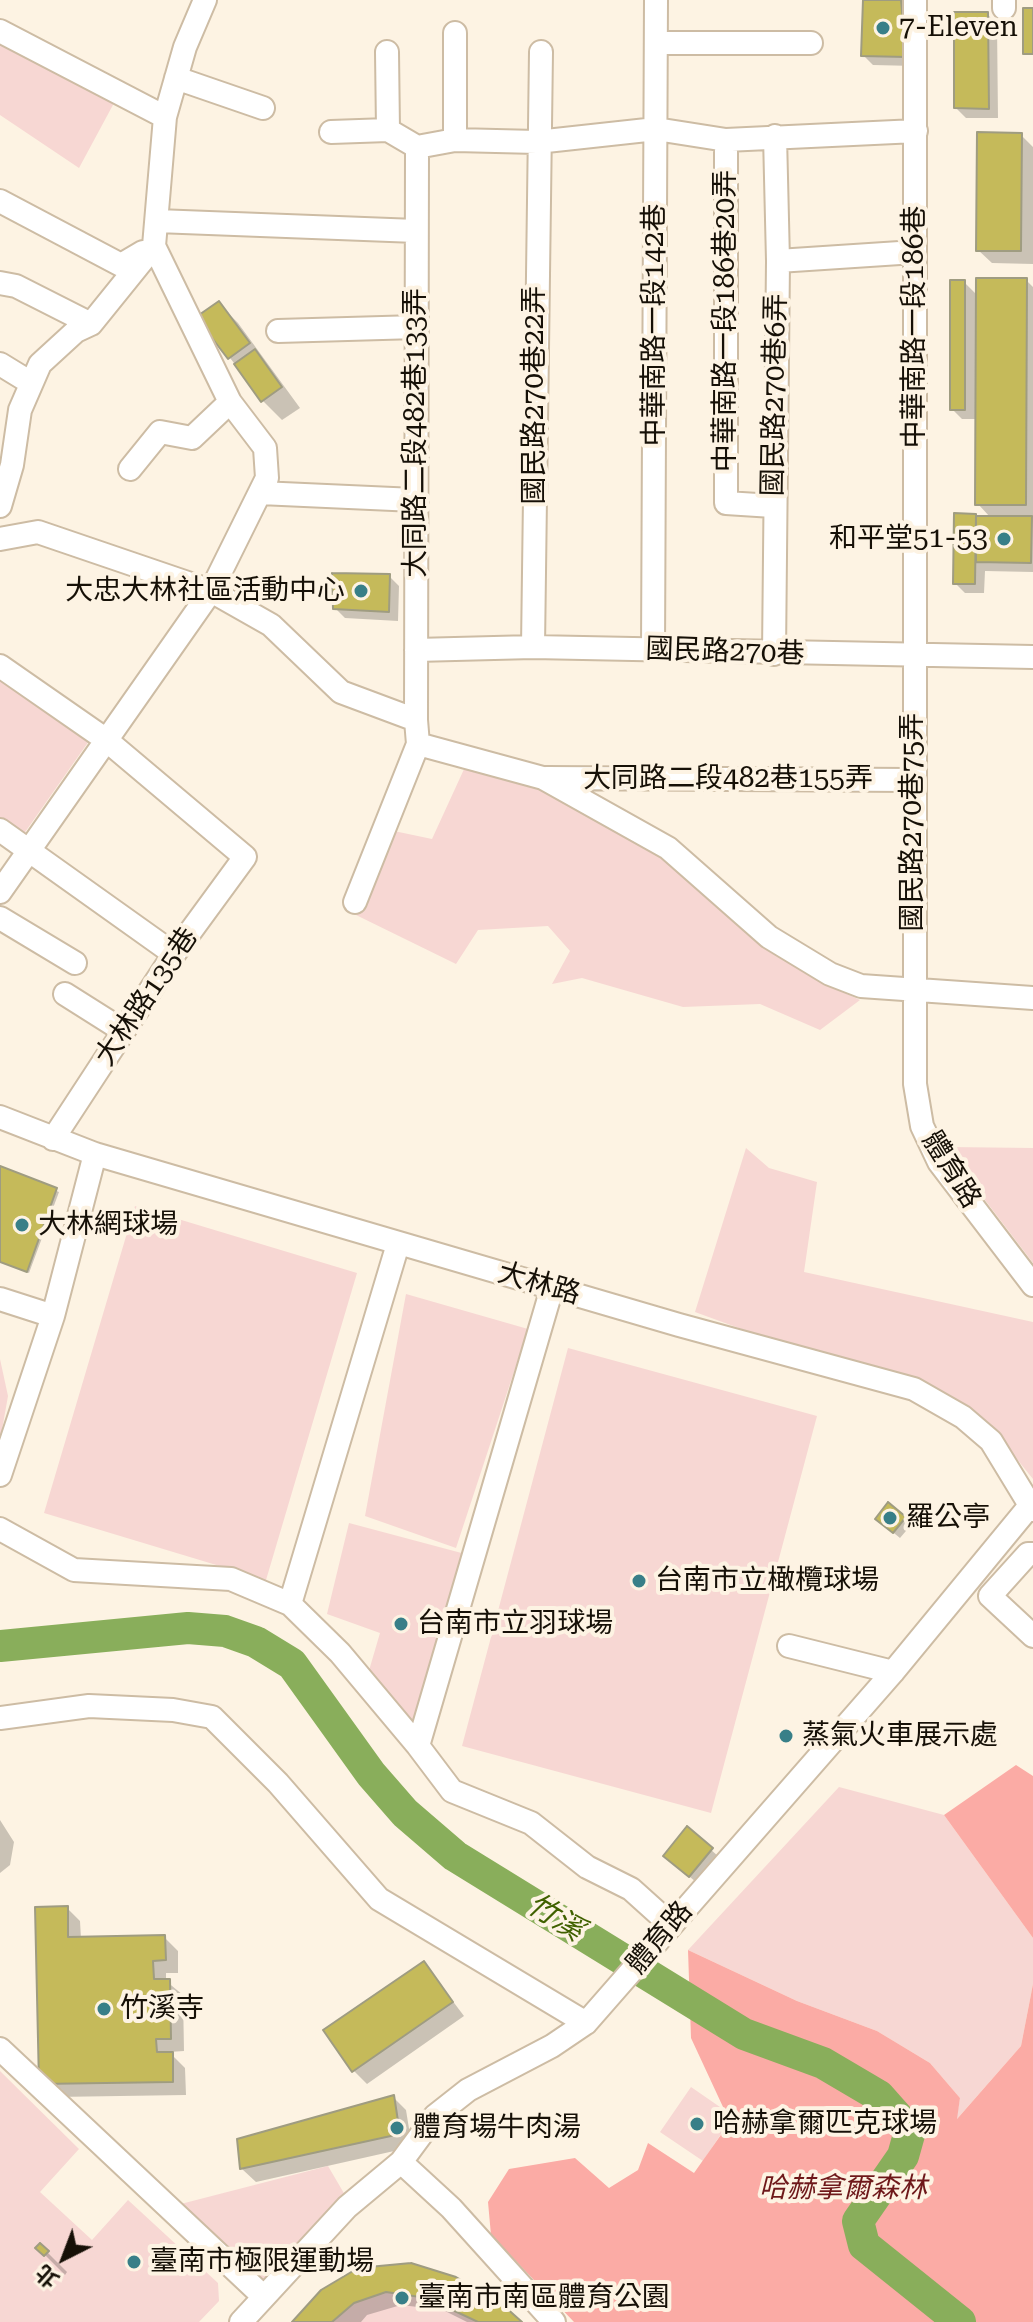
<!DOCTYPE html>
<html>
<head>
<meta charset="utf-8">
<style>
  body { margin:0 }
  #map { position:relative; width:1033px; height:2322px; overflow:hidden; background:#fdf3e3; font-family:"Roboto Serif","Noto Sans TC",serif }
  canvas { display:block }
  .north { position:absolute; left:24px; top:2218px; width:80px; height:80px; -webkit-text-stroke:6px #fdf3e3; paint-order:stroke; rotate:222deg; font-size:22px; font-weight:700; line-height:32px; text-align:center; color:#161007 }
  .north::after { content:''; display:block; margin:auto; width:28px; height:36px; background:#161007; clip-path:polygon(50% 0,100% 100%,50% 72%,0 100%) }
</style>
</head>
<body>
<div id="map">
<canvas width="1033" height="2322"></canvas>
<div class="north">北</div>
</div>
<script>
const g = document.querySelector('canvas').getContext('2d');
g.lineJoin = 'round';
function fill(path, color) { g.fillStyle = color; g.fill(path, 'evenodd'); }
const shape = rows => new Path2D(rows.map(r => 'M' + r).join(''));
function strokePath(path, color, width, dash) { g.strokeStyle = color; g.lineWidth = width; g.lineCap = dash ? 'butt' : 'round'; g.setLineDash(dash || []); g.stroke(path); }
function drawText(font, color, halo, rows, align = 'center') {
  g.font = font + ' "Roboto Serif","Noto Sans TC",serif'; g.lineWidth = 8; g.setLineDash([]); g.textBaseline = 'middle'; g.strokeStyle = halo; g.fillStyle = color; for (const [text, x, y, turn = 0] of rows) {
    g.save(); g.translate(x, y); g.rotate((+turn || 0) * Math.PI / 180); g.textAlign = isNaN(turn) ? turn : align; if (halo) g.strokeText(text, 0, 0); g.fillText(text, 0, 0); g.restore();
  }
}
const green = shape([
  [0,43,114,103,79,168,0,115],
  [0,672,89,741,23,835,0,821],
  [465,767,544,784,664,850,762,942,817,980,860,1000,820,1030,760,1004,683,1007,582,978,552,984,570,951,548,926,478,930,456,964,356,915,394,831,432,839],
  [949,1147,1033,1148,1033,1263,956,1162],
  [746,1148,769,1168,817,1182,804,1272,1033,1322,1033,1479,995,1432,826,1360,695,1312],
  [135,1206,357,1273,266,1580,44,1513],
  [406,1294,528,1329,456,1548,365,1516],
  [568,1348,817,1416,711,1813,462,1746],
  [0,1359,8,1396,0,1441],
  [349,1523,469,1555,414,1726,368,1674,380,1633,327,1614],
  [839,1787,944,1815,1033,1938,1033,1984,1021,2046,956,2120,960,2098,930,2063,877,2031,797,2001,688,1950],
  [0,2071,79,2149,40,2192,92,2240,128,2200,218,2283,219,2301,199,2322,0,2322],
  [691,2087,733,2116,703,2161,660,2132],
  [328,2166,345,2195,261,2288,173,2206],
  [456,2277,503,2305,522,2322,292,2322,321,2290]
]);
const forest = shape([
  [1016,1765,1033,1776,1033,1938,944,1815],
  [688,1950,797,2001,877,2031,930,2063,960,2098,957,2119,1021,2046,1033,1984,1033,2322,574,2322,491,2235,488,2202,509,2169,575,2158,609,2188,638,2170,648,2143,694,2173,730,2122,691,2038]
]);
const shadow = shape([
  [865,0,905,0,915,66,873,65,863,55],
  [987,14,997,24,998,118,966,118,956,108],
  [1021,135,1033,147,1033,264,992,263,978,250],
  [1026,280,1033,287,1033,572,985,571,984,593,965,593,955,583,956,515,990,517,978,504,978,419,962,419,952,409,964,282,978,296],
  [218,303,238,323,300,408,282,420,262,400,199,317],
  [389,576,399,586,398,621,345,618,335,608],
  [0,1168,59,1192,29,1273,0,1262],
  [905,1518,911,1525,900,1538,884,1525],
  [0,1820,14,1842,10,1865,0,1873],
  [687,1829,718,1856,696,1882,672,1862],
  [67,1908,80,1921,81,1939,164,1937,178,1951,178,1973,166,1973,166,1981,183,1995,184,2051,169,2052,185,2068,186,2095,55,2097,41,2084],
  [424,1963,464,2016,367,2084,353,2070],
  [393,2097,406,2110,412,2147,256,2182,242,2169,239,2141],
  [40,2245,67,2272,65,2275,38,2248],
  [359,2270,519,2322,467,2322,443,2310,401,2305,367,2315,361,2322,295,2322]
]);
const river = shape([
  [0,1646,188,1628,225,1631,256,1642,292,1664,371,1774,405,1813,455,1856,744,2034,823,2063,879,2096,910,2131,903,2156,858,2221,864,2245,960,2322]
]);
const building = shape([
  [863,0,901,0,906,57,861,56,863,0],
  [1023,8,1033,8,1033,54,1023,54,1023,8],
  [954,12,988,12,989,109,954,108,954,12],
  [977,132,1022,133,1021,251,976,251,977,132],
  [976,278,1027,278,1026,505,975,505,976,278],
  [950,280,965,280,965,410,950,410,950,280],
  [219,301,250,343,228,359,196,317,219,301],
  [255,349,282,387,261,402,234,364,255,349],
  [954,513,976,514,975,584,953,584,954,513],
  [976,516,1032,516,1031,563,976,562,976,516],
  [332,573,390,574,389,612,333,609,332,573],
  [0,1166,57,1188,27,1272,0,1262,0,1166],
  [888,1502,906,1517,893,1533,875,1519,888,1502],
  [687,1826,713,1848,689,1877,663,1856,687,1826],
  [68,1906,68,1937,165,1935,166,1960,153,1961,154,1979,170,1979,171,2039,156,2039,157,2052,173,2052,173,2082,39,2084,35,1907,68,1906],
  [424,1961,453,2002,352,2072,323,2030,424,1961],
  [394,2095,400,2134,240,2169,237,2139,394,2095],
  [40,2243,49,2251,44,2256,35,2248,40,2243],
  [411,2263,456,2277,503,2305,522,2322,478,2322,427,2298,386,2292,354,2303,332,2322,292,2322,321,2290,358,2268,411,2263]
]);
const minor = shape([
  [915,0,915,1084,922,1126,939,1162,1033,1285],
  [1004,0,1004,8],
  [0,31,165,117,154,246,230,402,265,448,267,478,211,591,271,625,341,692,416,720,418,744,543,778,668,848,769,937,830,974,861,986,1033,998],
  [656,43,811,43],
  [387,52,388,130,417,147],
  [176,78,263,108],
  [165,117,185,47,205,0],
  [331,132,388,130],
  [455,140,455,33],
  [726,140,726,503,773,506],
  [417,147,455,140,537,142,656,129,726,140,916,131],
  [0,201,121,265,143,252],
  [157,221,416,231],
  [778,261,915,252],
  [0,283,16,286,91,324],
  [278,331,417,327],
  [0,364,31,383],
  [130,469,160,432,192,438,230,402],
  [260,493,415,500],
  [0,506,12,465,20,410,40,364,76,331,91,324,154,246],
  [0,539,38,532,211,591,0,892],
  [533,647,541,52],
  [653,649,656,0],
  [416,650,533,647,1033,657],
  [774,654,778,261,775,136],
  [0,666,105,739,245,857,174,954,53,1139],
  [416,720,417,147],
  [546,778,913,780],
  [0,830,174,954],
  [355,902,418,744],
  [0,918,75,963],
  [65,994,122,1030],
  [0,1117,95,1154,679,1325,914,1389,963,1417,991,1441,1033,1510],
  [552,1288,418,1746,452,1791,531,1823,587,1867,631,1889,671,1925],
  [0,1299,53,1316,95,1154],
  [0,1475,53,1316],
  [0,1529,74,1570,231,1579,290,1604,340,1653,418,1746],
  [1033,1554,1028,1554,990,1596,1033,1636],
  [290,1604,398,1244],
  [789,1646,893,1672],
  [0,1718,89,1706,173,1710,212,1717,278,1783,379,1899,586,2023],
  [0,2049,264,2297],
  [401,2162,451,2208,554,2322],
  [241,2322,347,2207,401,2162,435,2116,468,2090,552,2046,586,2023,893,1672,1033,1502]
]);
const markers = [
  [883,28,8,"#387f88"],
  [1004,539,8,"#387f88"],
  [361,591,8,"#387f88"],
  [22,1225,8,"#387f88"],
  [890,1518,8,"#387f88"],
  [639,1581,8,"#387f88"],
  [401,1624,8,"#387f88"],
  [786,1736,8,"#387f88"],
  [104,2009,8,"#387f88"],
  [697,2124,8,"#387f88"],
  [397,2128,8,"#387f88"],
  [134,2262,8,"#387f88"],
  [402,2298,8,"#387f88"]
];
const poiNames = [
  ["7-Eleven",899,28],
  ["和平堂51-53",988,539,"right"],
  ["大忠大林社區活動中心",345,591,"right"],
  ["大林網球場",38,1225],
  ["羅公亭",906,1518],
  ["台南市立橄欖球場",655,1581],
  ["台南市立羽球場",417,1624],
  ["蒸氣火車展示處",802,1736],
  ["竹溪寺",120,2009],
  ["哈赫拿爾匹克球場",713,2124],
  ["體育場牛肉湯",413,2128],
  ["臺南市極限運動場",150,2262],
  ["臺南市南區體育公園",418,2298]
];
const streetNames = [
  ["中華南路一段186巷20弄",726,321,-90],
  ["中華南路一段142巷",655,325,-90],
  ["中華南路一段186巷",915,327,-90],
  ["國民路270巷22弄",535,395,-90],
  ["國民路270巷6弄",775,395,-89],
  ["大同路二段482巷133弄",416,433,-90],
  ["國民路270巷",725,652,2],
  ["大同路二段482巷155弄",728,779],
  ["國民路270巷75弄",913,822,-90],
  ["大林路135巷",147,997,-56],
  ["體育路",951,1170,58],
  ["大林路",539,1284,16],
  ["體育路",660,1938,-50]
];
const parkNames = [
  ["哈赫拿爾森林",843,2189]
];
const waterNames = [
  ["竹溪",555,1918,32]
];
fill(green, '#f7d7d3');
fill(forest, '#fbaba5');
fill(shadow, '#0003');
strokePath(river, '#89ae5b', 32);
fill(building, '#c5ba5a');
strokePath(building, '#9f9c81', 2);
strokePath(minor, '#cdbca4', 26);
strokePath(minor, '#fff', 22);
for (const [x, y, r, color] of markers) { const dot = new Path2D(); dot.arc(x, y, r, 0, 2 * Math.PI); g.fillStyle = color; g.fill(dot); strokePath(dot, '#fdf3e3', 3); }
drawText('28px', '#161007', '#fdf3e3', poiNames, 'left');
drawText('28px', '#161007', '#fdf3e3', streetNames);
drawText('italic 28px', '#6e181a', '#fdf3e3', parkNames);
drawText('italic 30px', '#406100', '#fdf3e3', waterNames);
</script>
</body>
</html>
